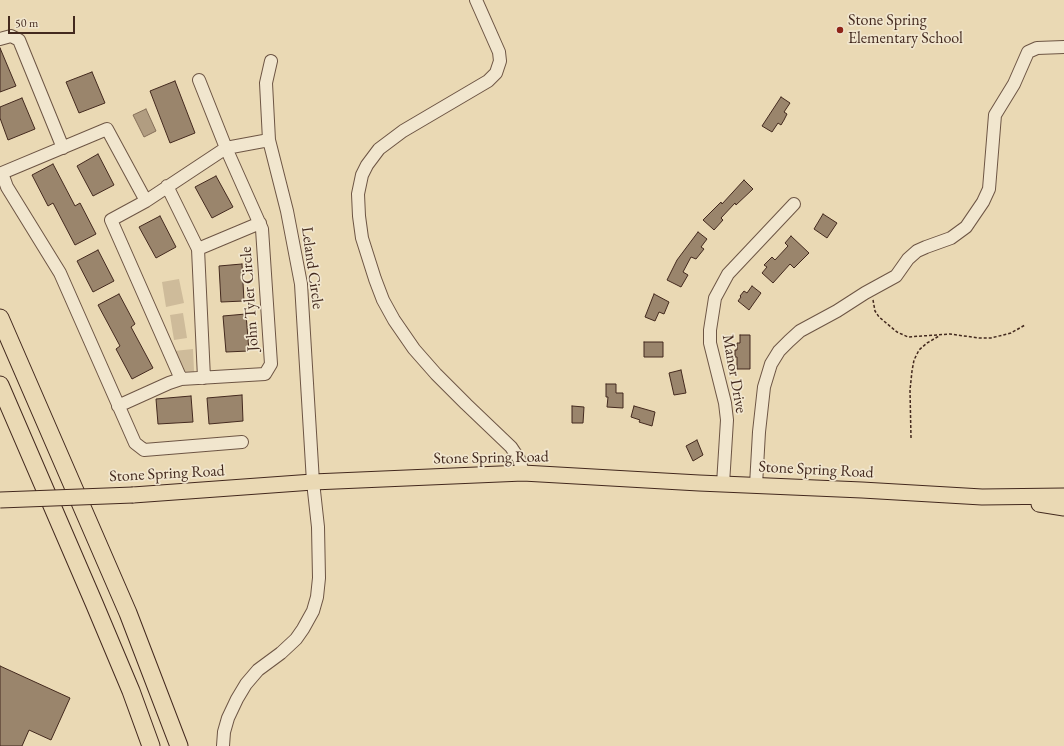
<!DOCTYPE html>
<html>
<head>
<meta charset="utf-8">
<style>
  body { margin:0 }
  #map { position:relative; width:1064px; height:746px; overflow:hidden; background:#ead9b4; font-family:"EB Garamond",serif }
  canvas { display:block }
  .scale { position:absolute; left:8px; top:16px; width:67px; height:18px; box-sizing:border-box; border:2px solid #43291e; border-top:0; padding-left:5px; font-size:12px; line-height:14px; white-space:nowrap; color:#43291e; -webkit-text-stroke:3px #f1e6ce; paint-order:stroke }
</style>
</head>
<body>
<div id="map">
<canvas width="1064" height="746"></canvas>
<div class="scale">50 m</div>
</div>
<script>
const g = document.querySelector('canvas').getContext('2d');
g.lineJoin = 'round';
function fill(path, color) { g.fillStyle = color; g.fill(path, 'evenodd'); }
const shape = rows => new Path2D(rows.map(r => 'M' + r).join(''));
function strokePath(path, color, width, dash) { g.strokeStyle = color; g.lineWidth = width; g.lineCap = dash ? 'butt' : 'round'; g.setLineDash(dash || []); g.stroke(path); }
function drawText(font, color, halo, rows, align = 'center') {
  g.font = font + ' "EB Garamond",serif'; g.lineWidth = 3.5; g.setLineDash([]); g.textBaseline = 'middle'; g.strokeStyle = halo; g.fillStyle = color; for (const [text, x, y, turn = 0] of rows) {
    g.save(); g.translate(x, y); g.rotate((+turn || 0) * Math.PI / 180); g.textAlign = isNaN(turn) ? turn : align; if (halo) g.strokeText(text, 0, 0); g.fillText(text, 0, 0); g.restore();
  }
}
const green = shape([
  [179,279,184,303,166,307,162,282],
  [183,313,187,338,174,340,170,315],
  [193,349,194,371,183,372,174,351]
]);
const water = shape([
  [146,109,156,131,144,137,133,115,146,109]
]);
const building = shape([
  [0,48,16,86,0,92,0,48],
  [92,72,105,103,79,113,66,82,92,72],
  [175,81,195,133,170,143,150,91,175,81],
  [781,97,790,103,784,112,787,114,784,120,781,125,778,123,772,132,762,126,781,97],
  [22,98,35,129,8,140,0,118,0,107,22,98],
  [98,154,114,185,93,196,77,166,98,154],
  [53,164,75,206,80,203,96,234,75,245,53,203,48,206,32,175,53,164],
  [216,176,233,207,212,218,195,187,216,176],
  [744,180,753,189,736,205,735,203,721,218,723,220,714,230,713,229,703,220,721,202,722,204,744,180],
  [823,214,837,223,827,238,814,229,823,214],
  [160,216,176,247,156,258,139,227,160,216],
  [698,232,707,239,701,247,704,249,696,259,691,257,683,272,688,275,681,287,667,280,677,260,698,232],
  [791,236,809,253,794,268,790,264,773,283,762,273,767,267,764,265,772,257,775,260,788,246,785,243,791,236],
  [98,250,114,281,93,292,77,261,98,250],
  [242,264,244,301,221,302,219,266,242,264],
  [752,286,761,293,749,310,738,301,741,297,740,296,744,291,747,293,752,286],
  [119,294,135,324,131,327,153,368,132,379,116,349,120,346,98,305,119,294],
  [654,294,669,302,664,314,659,312,655,321,645,317,654,294],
  [246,314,249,351,226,352,223,316,246,314],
  [740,335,750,335,750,369,737,369,737,357,735,357,735,350,737,350,737,343,740,343,740,335],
  [644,342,663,342,663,357,644,357,644,342],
  [681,370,686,393,674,395,669,373,681,370],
  [606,384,616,384,616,393,623,393,623,408,607,407,608,397,606,397,606,384],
  [242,395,243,421,209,424,207,398,242,395],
  [191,396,193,422,158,424,156,399,191,396],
  [572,406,584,407,583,423,572,423,572,406],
  [634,406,655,412,652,426,639,422,640,420,631,417,634,406],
  [697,440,703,455,693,461,686,446,697,440],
  [0,666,70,698,51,740,29,730,22,746,0,746,0,666]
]);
const path = shape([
  [873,300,875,311,879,317,897,332,908,337,950,334,979,338,991,338,1011,333,1025,325],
  [911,438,910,390,912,371,914,360,919,350,927,343,939,336]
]);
const minor = shape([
  [476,0,499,52,500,61,496,73,488,81,403,131,379,149,367,165,362,175,358,194,359,216,362,238,375,279,383,300,394,320,414,349,436,374,466,404,511,447,519,459,523,473],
  [0,39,11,36,19,40,63,148],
  [199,80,226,148,262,229,271,364,265,374,181,379,111,220,146,201,226,148,269,140],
  [167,186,198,249,204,378],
  [146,201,107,129,2,173,7,187,60,273,135,443,144,450,242,442],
  [198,249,260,223],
  [118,406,169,383,181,379],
  [723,484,727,420,725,403,710,343,710,330,715,298,728,274,794,204],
  [756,485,759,432,764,387,771,364,779,351,789,341,800,331,837,311,865,293,896,276,908,259,917,251,926,247,951,238,966,227,983,202,989,189,995,115,1014,84,1028,52,1037,48,1064,47],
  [223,746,224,732,228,718,237,699,246,684,258,670,281,653,296,639,303,629,313,611,317,597,319,578,318,527,313,482,301,284,287,211,269,140,266,83,271,61]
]);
const major = shape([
  [133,495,313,482,523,473,699,483,862,490,982,497,1064,496],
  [1039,504,1064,508]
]);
const highway = shape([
  [0,318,128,613,179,746],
  [0,385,94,603,131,691,151,746]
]);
const majorBridge = shape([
  [0,500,133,495]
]);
const markers = [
  [840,30,4,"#8f2418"]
];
const poiNames = [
  ["Stone Spring",848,21],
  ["Elementary School",848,39]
];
const streetNames = [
  ["Leland Circle",312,268,82],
  ["John Tyler Circle",250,299,-94],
  ["Manor Drive",734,374,80],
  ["Stone Spring Road",491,458,-1],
  ["Stone Spring Road",816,470,3],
  ["Stone Spring Road",167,474,-3]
];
fill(green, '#cebb9a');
fill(water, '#b19d81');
strokePath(water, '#856f59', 1);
fill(building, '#9a856c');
strokePath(building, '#43291e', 1);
strokePath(minor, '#6d5544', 14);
strokePath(major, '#43291e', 17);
strokePath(highway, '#43291e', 19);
strokePath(path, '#43291e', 1.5, [3, 2]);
strokePath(minor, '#f1e6ce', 12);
strokePath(major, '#ead9b4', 15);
strokePath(highway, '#ead9b4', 17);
strokePath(majorBridge, '#43291e', 17, []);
strokePath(majorBridge, '#ead9b4', 15);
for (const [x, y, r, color] of markers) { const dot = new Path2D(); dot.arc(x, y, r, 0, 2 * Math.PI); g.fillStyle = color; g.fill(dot); strokePath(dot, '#f1e6ce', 1.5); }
drawText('16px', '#43291e', '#f1e6ce', poiNames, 'left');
drawText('16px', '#43291e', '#f1e6ce', streetNames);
</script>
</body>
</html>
